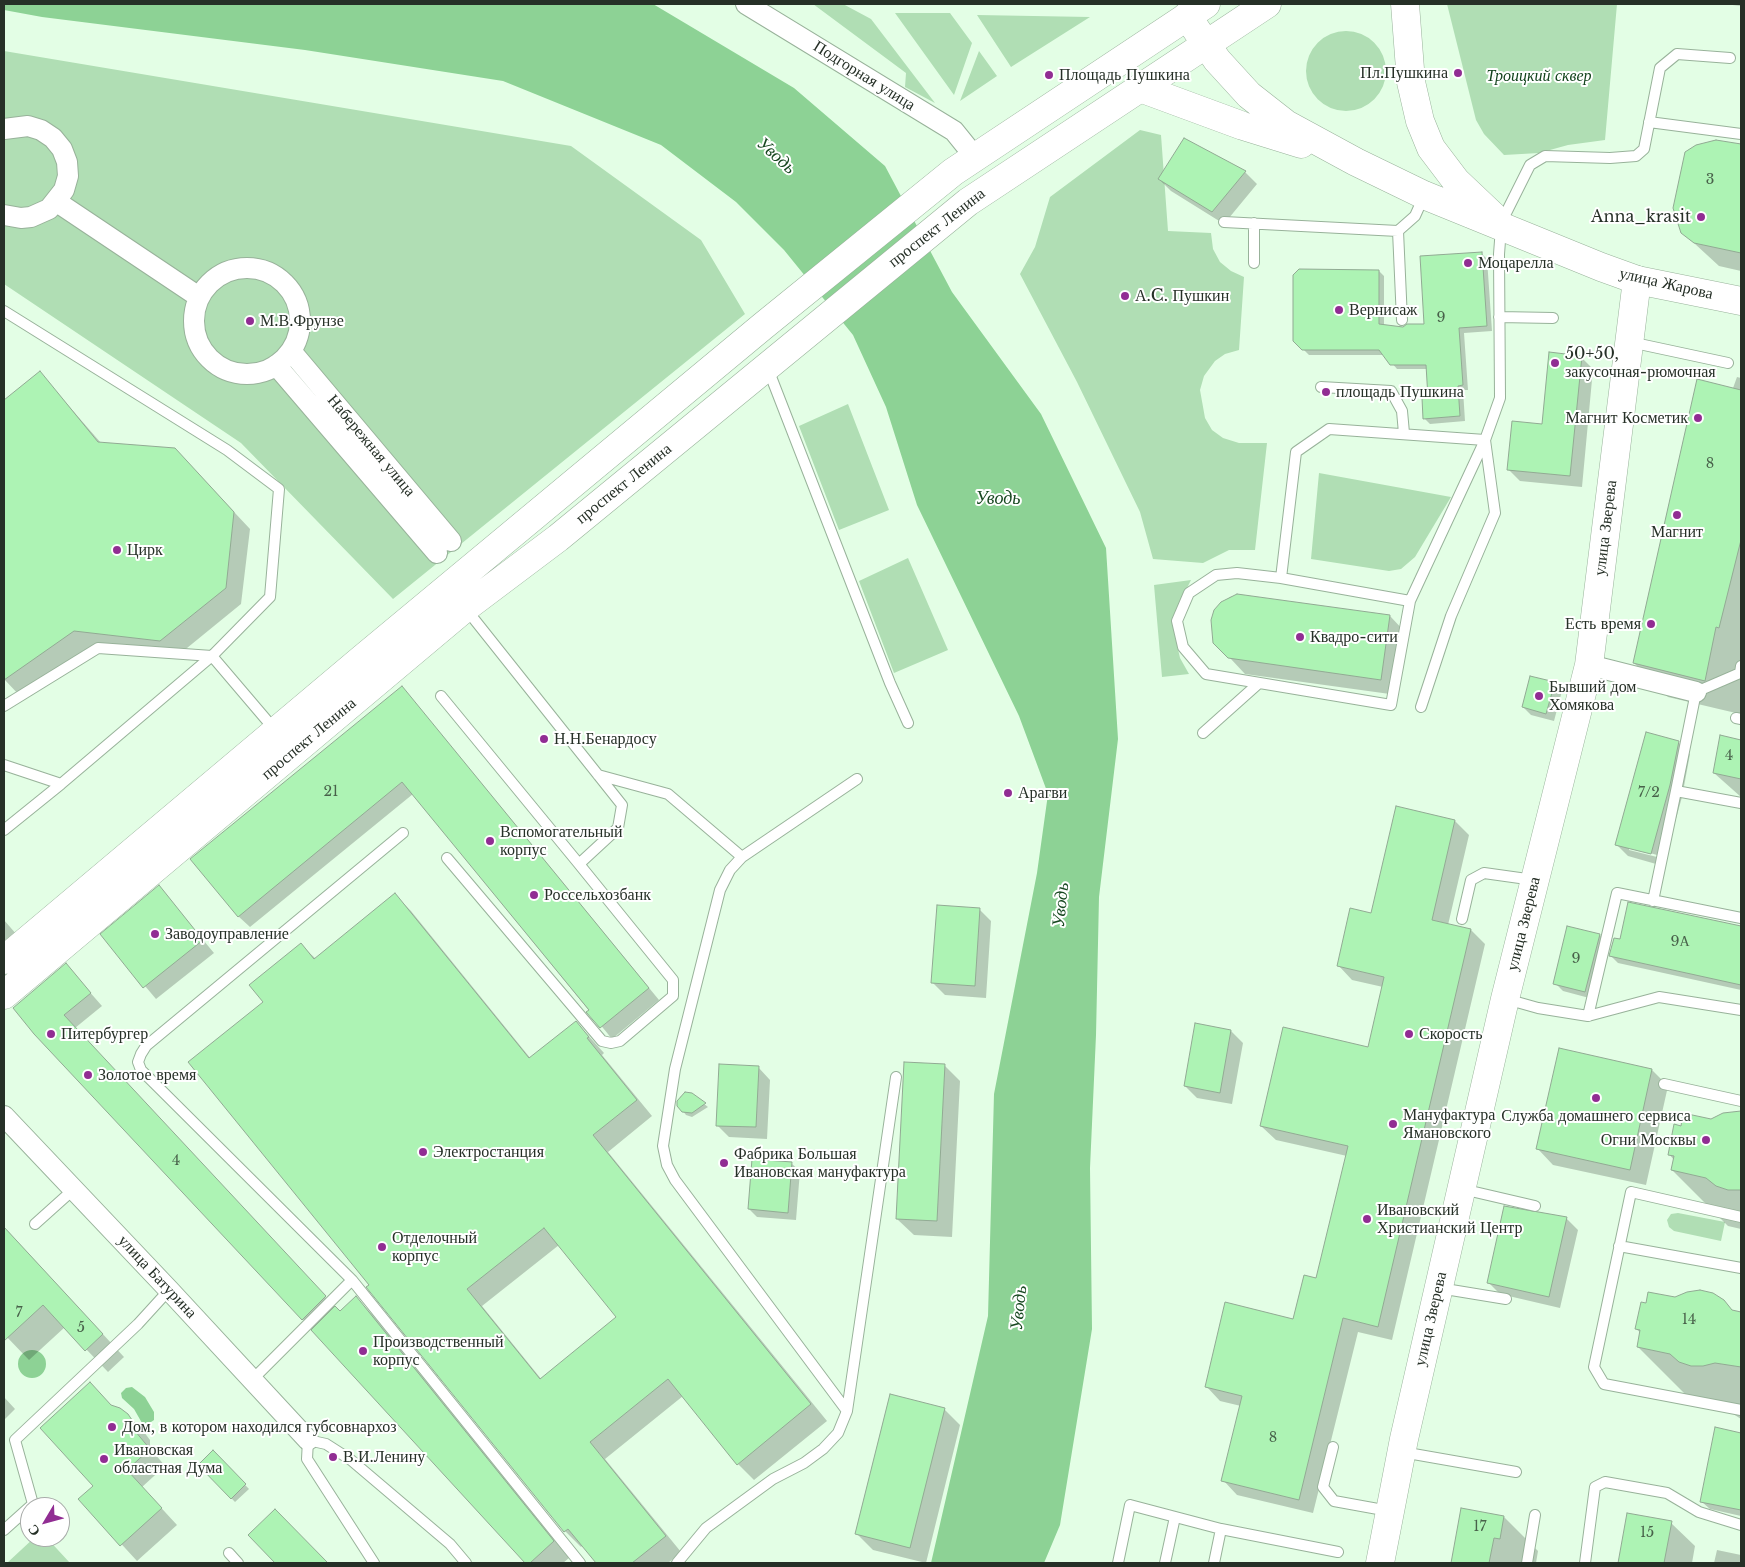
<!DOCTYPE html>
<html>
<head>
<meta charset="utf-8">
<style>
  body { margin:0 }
  #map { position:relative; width:1745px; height:1567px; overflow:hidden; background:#e3fee5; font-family:"Libre Baskerville",serif }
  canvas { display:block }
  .frame { position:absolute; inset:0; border:5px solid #263027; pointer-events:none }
  .north { position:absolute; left:20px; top:1497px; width:50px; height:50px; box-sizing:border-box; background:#fff; border:1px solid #a8aca9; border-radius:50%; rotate:233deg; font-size:14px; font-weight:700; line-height:20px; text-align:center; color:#263027 }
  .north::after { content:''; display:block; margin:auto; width:18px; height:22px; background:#912d93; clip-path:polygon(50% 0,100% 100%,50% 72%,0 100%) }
</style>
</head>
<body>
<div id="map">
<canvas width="1745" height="1567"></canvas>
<div class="frame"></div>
<div class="north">С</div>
</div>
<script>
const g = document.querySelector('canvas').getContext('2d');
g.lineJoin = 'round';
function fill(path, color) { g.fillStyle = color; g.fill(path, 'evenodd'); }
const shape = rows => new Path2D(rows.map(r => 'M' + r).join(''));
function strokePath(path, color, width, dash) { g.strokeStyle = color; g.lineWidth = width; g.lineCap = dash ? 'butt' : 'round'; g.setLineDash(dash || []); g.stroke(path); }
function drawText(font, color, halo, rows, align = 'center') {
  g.font = font + ' "Libre Baskerville",serif'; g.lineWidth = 4; g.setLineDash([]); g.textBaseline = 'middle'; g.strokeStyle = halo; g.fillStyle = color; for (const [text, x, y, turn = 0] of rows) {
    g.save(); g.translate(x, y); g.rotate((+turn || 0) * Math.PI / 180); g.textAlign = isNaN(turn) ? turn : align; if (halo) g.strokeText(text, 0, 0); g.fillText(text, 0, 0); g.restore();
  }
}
const green = shape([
  [813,4,843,4,871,19,935,103,905,87,906,73],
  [1447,4,1617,4,1605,140,1568,145,1539,153,1504,155,1484,134,1476,120],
  [895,13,950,13,972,43,954,95],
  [977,15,1090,17,1011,67],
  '1306 71a40 40 0 1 1 80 0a40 40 0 1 1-80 0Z',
  [4,51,571,146,701,240,745,314,393,599,241,443,4,284],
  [979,51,997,76,960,101],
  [1140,130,1161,135,1168,231,1211,233,1213,249,1220,262,1231,271,1244,277,1239,350,1225,354,1215,361,1204,376,1200,390,1205,418,1212,430,1223,438,1239,443,1267,443,1255,550,1229,550,1203,563,1153,559,1140,512,1077,382,1020,274,1035,247,1050,197],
  [848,404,889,510,839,530,799,426],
  [1319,473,1451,497,1415,557,1401,569,1389,571,1311,559],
  [908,558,948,650,894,673,859,581],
  [1191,580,1182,598,1174,632,1180,658,1189,674,1162,677,1154,585],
  [1678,1213,1725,1222,1721,1241,1674,1231,1669,1227,1667,1220,1671,1214],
  [35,1537,46,1537,70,1563,7,1563]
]);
const water = shape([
  [4,4,653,4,794,88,885,166,952,292,1041,414,1106,548,1118,739,1099,897,1096,1035,1090,1168,1092,1329,1060,1525,1044,1563,931,1563,988,1316,994,1094,1037,873,1048,794,1019,716,917,505,886,407,853,335,784,250,736,202,661,145,503,81,305,50,42,17,4,10],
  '18 1364a14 14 0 1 1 28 0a14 14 0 1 1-28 0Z',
  [132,1387,145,1397,154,1412,154,1420,148,1424,142,1423,134,1409,122,1398,121,1393,126,1388]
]);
const shadow = shape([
  [1724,4,1741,4,1741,6],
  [1185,140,1245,172,1257,184,1224,224,1171,191,1159,179],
  [1716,142,1741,145,1741,271,1719,266,1682,232],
  [1482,254,1487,259,1492,331,1464,333,1468,390,1463,390,1465,421,1430,424,1424,418,1430,399,1428,369,1397,369,1385,355,1309,355,1295,341,1379,271,1384,276,1384,326,1402,328,1425,326],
  [1581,357,1593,369,1582,487,1520,481,1508,469,1543,425],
  [40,373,101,443,191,466,250,529,241,604,176,657,91,646,20,696,4,679,4,402],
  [1737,377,1741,378,1740,714,1668,697,1634,663],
  [1237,595,1390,616,1406,633,1397,695,1245,674,1215,642,1212,632,1215,610,1230,597],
  [1554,683,1562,691,1554,721,1531,715,1523,707],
  [402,687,659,1000,612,1039,413,794,250,927,238,916],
  [1721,737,1741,741,1741,797,1714,773],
  [1678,742,1690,754,1682,797,1663,866,1628,856,1616,844],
  [1629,847,1657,855,1657,857,1629,850],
  [1397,808,1455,821,1469,835,1448,925,1471,930,1485,944,1392,1340,1358,1332,1313,1513,1237,1495,1223,1480,1241,1406,1220,1401,1206,1386,1294,1320,1317,1279,1347,1156,1276,1140,1261,1126,1369,1048,1383,987,1352,980,1338,965,1372,914],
  [159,887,214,953,156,999,102,935],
  [395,895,411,911,531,1059,576,1022,604,1053,602,1055,652,1116,608,1152,827,1421,754,1480,738,1464,683,1396,605,1459,681,1552,668,1563,598,1563,583,1545,581,1547,565,1531,371,1285,264,1002,301,945,316,959],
  [559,1245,618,1317,542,1380,482,1306],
  [1629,904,1741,928,1741,990,1618,963,1611,956,1621,941],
  [979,909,991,921,986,998,945,995,933,983],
  [4,920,17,935,4,946],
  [1600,935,1607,943,1593,999,1563,991,1555,983],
  [66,965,102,1006,75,1028,340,1313,356,1298,372,1314,569,1558,563,1563,527,1563,313,1330,35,1033],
  [1196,1025,1231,1031,1243,1043,1232,1104,1197,1098,1185,1086],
  [944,1065,960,1081,952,1237,914,1235,897,1219],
  [758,1067,770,1080,767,1139,729,1137,717,1125],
  [1652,1070,1668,1086,1646,1185,1553,1165,1537,1148],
  [685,1094,691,1094,708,1107,692,1117,686,1115,679,1106,680,1097],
  [1741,1113,1741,1229,1728,1226,1672,1170,1674,1160,1669,1154,1682,1127,1712,1120,1724,1114],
  [754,1160,792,1164,800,1171,796,1220,757,1217,749,1209],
  [1566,1218,1578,1230,1560,1308,1500,1294,1488,1282],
  [4,1227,124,1357,108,1372,65,1327,29,1360,4,1334],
  [1733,1312,1741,1313,1741,1419,1727,1410,1694,1403,1638,1347,1641,1333,1636,1329],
  [4,1397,15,1409,4,1420],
  [944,1409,960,1425,926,1563,873,1550,857,1534],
  [128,1415,144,1432,150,1440,150,1448,165,1466,142,1487,177,1525,137,1561,80,1499,94,1486],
  [1716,1429,1741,1434,1741,1516,1710,1509,1702,1502],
  [213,1452,249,1489,235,1502,199,1465],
  [1462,1509,1504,1517,1538,1551,1536,1563,1452,1563],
  [1628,1515,1671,1523,1695,1546,1692,1563,1619,1563],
  [1717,1550,1741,1555,1741,1563,1714,1563]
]);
const building = shape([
  [1184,138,1246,171,1212,212,1158,179,1184,138],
  [1716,140,1741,144,1741,253,1694,243,1681,233,1673,208,1685,152,1696,145,1716,140],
  [1482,252,1487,326,1459,328,1463,385,1458,386,1460,416,1423,419,1422,398,1428,398,1426,365,1390,365,1379,350,1302,350,1293,341,1293,275,1299,269,1379,270,1379,324,1403,327,1407,324,1424,324,1420,256,1482,252],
  [1549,352,1582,356,1570,476,1507,470,1512,421,1542,424,1549,352],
  [40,371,98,442,175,448,234,512,226,588,160,641,74,631,4,680,4,400,40,371],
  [1697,379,1741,390,1741,540,1719,628,1716,627,1705,681,1633,663,1697,379],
  [1237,594,1390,615,1381,680,1228,658,1213,643,1211,620,1214,610,1221,602,1237,594],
  [1530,676,1555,682,1546,714,1522,707,1530,676],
  [402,686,649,988,600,1028,586,1012,589,1010,402,782,238,917,190,859,402,686],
  [1646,732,1679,741,1670,785,1651,854,1615,845,1646,732],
  [1720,735,1741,740,1741,779,1713,773,1720,735],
  [1396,806,1455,820,1432,920,1471,929,1378,1327,1343,1318,1299,1500,1221,1481,1242,1396,1205,1387,1225,1302,1293,1319,1304,1275,1316,1278,1348,1146,1260,1126,1283,1027,1368,1047,1384,977,1337,966,1350,908,1371,913,1396,806],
  [159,885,203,940,143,988,100,934,159,885],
  [395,893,529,1058,576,1021,589,1037,587,1038,637,1100,593,1135,811,1404,737,1465,668,1379,590,1442,666,1536,632,1563,596,1563,568,1529,564,1532,366,1287,369,1285,188,1062,263,1002,249,985,301,943,314,959,395,893],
  [544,1228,616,1317,540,1379,467,1289,544,1228],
  [1628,902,1741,926,1741,985,1609,956,1614,938,1620,939,1628,902],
  [937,905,980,908,975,986,931,983,937,905],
  [1567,926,1600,934,1585,992,1553,984,1567,926],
  [66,963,91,993,64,1015,326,1296,302,1320,34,1034,13,1008,66,963],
  [1195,1023,1231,1030,1220,1093,1184,1086,1195,1023],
  [1559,1048,1652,1069,1630,1170,1536,1149,1559,1048],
  [904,1062,945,1064,937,1221,896,1219,904,1062],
  [719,1064,759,1066,756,1127,716,1126,719,1064],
  [685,1092,692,1093,706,1103,692,1113,682,1112,677,1106,677,1101,685,1092],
  [1741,1111,1741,1190,1728,1190,1716,1186,1706,1178,1671,1170,1674,1156,1668,1155,1674,1124,1681,1126,1683,1113,1711,1119,1723,1113,1741,1111],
  [752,1159,792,1162,788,1213,748,1209,752,1159],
  [1504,1206,1567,1217,1549,1297,1487,1283,1504,1206],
  [4,1227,103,1334,85,1351,43,1305,4,1341,4,1227],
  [1700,1290,1713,1293,1724,1300,1732,1310,1741,1312,1741,1367,1715,1363,1703,1366,1691,1366,1679,1362,1670,1354,1637,1347,1640,1330,1635,1329,1641,1302,1646,1303,1648,1292,1675,1297,1687,1292,1700,1290],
  [356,1296,554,1541,530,1563,525,1563,311,1330,335,1306,340,1311,356,1296],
  [90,1382,111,1405,120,1408,128,1414,134,1423,135,1431,150,1449,127,1470,162,1508,120,1546,78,1499,93,1486,40,1428,90,1382],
  [890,1394,945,1408,910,1548,855,1534,890,1394],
  [1715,1427,1741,1433,1741,1510,1700,1502,1715,1427],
  [213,1450,246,1484,231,1499,198,1465,213,1450],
  [1461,1508,1504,1516,1500,1539,1494,1538,1489,1563,1451,1563,1461,1508],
  [275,1509,328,1563,275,1563,248,1535,275,1509],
  [1627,1513,1672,1521,1664,1563,1618,1563,1627,1513]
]);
const lane = shape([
  [1649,122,1741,134],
  [1502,221,1530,165,1545,156,1610,158,1636,156,1644,149,1660,68,1677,54,1730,58],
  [1224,222,1398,231,1415,216,1424,196],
  [1254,223,1254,263],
  [1398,231,1402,320],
  [4,311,227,450,279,489,270,597,212,656,61,784,4,765],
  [1499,317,1553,318],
  [1630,342,1728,363],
  [768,369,890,683,908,723],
  [1321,387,1391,391,1402,411,1404,433],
  [1281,578,1296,452,1329,429,1485,440,1495,513,1451,616,1421,707],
  [1410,601,1281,578,1237,573,1216,575,1189,593,1177,621,1183,647,1206,674,1391,705,1410,601,1485,440,1500,398,1499,254,1501,228],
  [1741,666,1740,673,1696,692,1676,791,1741,803],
  [441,696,579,864,618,828,622,805,466,609],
  [4,706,98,648,212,656,275,730],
  [1736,718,1741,719],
  [1203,733,1259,683],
  [598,775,668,794,742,857],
  [4,830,61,784],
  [447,858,602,1041,611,1043,620,1041,673,996,673,980,579,864],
  [1653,901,1676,791],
  [1462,919,1471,880,1484,873,1534,880],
  [1506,999,1538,1008,1588,1016,1617,893,1741,918],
  [1588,1016,1659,997,1741,1010],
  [1664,1084,1741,1101],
  [1462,1189,1535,1206],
  [1741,1217,1631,1192,1594,1367,1604,1384,1741,1410],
  [35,1224,74,1189],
  [1619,1246,1741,1268],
  [352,1280,141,1070,138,1062,141,1054,146,1046,403,833],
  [1439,1288,1506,1299],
  [253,1379,352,1280,580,1563],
  [847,1411,675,1180,667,1165,663,1146,675,1069,720,890,730,870,742,857,857,779],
  [1333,1447,1323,1487,1334,1501,1389,1511],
  [1402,1452,1516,1472],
  [1221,1529,1338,1552],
  [4,1530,33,1504,15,1440,138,1324,169,1290],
  [229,1553,238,1563],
  [374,1563,307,1459,308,1440,326,1444,351,1460,450,1544,466,1563],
  [677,1563,706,1528,773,1479,804,1463,823,1449,838,1433,847,1411,896,1077],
  [1118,1563,1130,1505,1221,1529,1214,1563],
  [1165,1563,1175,1517],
  [1527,1563,1535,1515],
  [1585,1563,1595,1487,1605,1482,1667,1493,1699,1512,1741,1525]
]);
const street = shape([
  [746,4,954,131,975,157],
  [4,129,28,126,41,130,53,138,62,149,67,162,68,176,64,190,49,209,31,217,21,218,4,215],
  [57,202,199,297],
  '194 321a53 53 0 1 1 106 0a53 53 0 1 1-106 0Z',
  [291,351,451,541],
  [276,365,437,553],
  [1589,665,1696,692],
  [4,1116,169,1290,308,1440]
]);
const secondary = shape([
  [1380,1563,1404,1439,1505,999,1589,665,1637,280]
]);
const primary = shape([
  [1405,4,1411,82,1420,121,1431,148,1456,181,1493,216],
  [1187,16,1217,60,1249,95,1286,124,1356,162,1424,195,1601,267,1637,280,1741,301],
  [1140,88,1243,126,1301,144]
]);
const highway = shape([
  [4,960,363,658,763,326,953,172,1206,4],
  [4,995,465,608,558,538,968,202,1267,4]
]);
const markers = [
  [1458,73,5,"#912d93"],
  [1049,75,5,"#912d93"],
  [1701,217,5,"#912d93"],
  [1468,263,5,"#912d93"],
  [1125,296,5,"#912d93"],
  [1339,310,5,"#912d93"],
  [250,321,5,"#912d93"],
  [1555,363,5,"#912d93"],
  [1326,392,5,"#912d93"],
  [1698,418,5,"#912d93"],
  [1677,515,5,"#912d93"],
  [117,550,5,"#912d93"],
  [1651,624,5,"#912d93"],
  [1300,637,5,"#912d93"],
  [1539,696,5,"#912d93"],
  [544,739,5,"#912d93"],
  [1008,793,5,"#912d93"],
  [490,841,5,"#912d93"],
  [534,895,5,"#912d93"],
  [155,934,5,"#912d93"],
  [51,1034,5,"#912d93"],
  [1409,1034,5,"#912d93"],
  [88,1075,5,"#912d93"],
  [1596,1098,5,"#912d93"],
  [1393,1124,5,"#912d93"],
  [1706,1140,5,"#912d93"],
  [423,1152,5,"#912d93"],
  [724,1163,5,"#912d93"],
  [1367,1219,5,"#912d93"],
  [382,1247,5,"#912d93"],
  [363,1351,5,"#912d93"],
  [112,1427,5,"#912d93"],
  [333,1457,5,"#912d93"],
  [104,1459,5,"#912d93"]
];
const numberNames = [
  ["3",1710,180],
  ["9",1441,318],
  ["8",1710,464],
  ["4",1729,756],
  ["21",331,792],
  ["7/2",1649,793],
  ["9А",1680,942],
  ["9",1576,959],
  ["4",176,1161],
  ["7",19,1313],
  ["14",1689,1320],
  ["5",81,1328],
  ["8",1273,1438],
  ["17",1480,1527],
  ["15",1647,1533]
];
const poiNames = [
  ["Пл.Пушкина",1448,73,"right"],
  ["Площадь Пушкина",1059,75],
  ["Anna_krasit",1691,217,"right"],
  ["Моцарелла",1478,263],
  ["А.C. Пушкин",1135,296],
  ["Вернисаж",1349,310],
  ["М.В.Фрунзе",260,321],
  ["50+50,",1565,354],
  ["закусочная-рюмочная",1565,372],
  ["площадь Пушкина",1336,392],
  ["Магнит Косметик",1688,418,"right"],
  ["Магнит",1677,532,"center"],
  ["Цирк",127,550],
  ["Есть время",1641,624,"right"],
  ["Квадро-сити",1310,637],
  ["Бывший дом",1549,687],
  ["Хомякова",1549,705],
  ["Н.Н.Бенардосу",554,739],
  ["Арагви",1018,793],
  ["Вспомогательный",500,832],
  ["корпус",500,850],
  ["Россельхозбанк",544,895],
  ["Заводоуправление",165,934],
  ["Питербургер",61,1034],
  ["Скорость",1419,1034],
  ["Золотое время",98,1075],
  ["Мануфактура",1403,1115],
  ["Ямановского",1403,1133],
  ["Служба домашнего сервиса",1596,1116,"center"],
  ["Огни Москвы",1696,1140,"right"],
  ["Электростанция",433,1152],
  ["Фабрика Большая",734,1154],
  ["Ивановская мануфактура",734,1172],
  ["Ивановский",1377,1210],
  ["Христианский Центр",1377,1228],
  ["Отделочный",392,1238],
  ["корпус",392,1256],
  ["Производственный",373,1342],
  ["корпус",373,1360],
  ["Дом, в котором находился губсовнархоз",122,1427],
  ["Ивановская",114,1450],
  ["областная Дума",114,1468],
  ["В.И.Ленину",343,1457]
];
const streetNames = [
  ["Подгорная улица",864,76,32],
  ["проспект Ленина",937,228,-38],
  ["улица Жарова",1666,284,13],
  ["Набережная улица",371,446,50],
  ["проспект Ленина",624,484,-39],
  ["улица Зверева",1606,528,-83],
  ["проспект Ленина",309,739,-40],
  ["улица Зверева",1524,924,-76],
  ["улица Батурина",157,1277,47],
  ["улица Зверева",1431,1319,-77]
];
const parkNames = [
  ["Троицкий сквер",1539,76]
];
const waterNames = [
  ["Уводь",776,156,42],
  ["Уводь",998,499],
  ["Уводь",1061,905,-84],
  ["Уводь",1019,1308,-84]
];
fill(green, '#b0deb4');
fill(water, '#8dd295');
fill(shadow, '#0003');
fill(building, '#adf3b4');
strokePath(building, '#91aa93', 1);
strokePath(lane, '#98b29a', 12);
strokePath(street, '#98b29a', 22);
strokePath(secondary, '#98b29a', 29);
strokePath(primary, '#98b29a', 29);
strokePath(highway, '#98b29a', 29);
strokePath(lane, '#fff', 10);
strokePath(street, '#fff', 20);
strokePath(secondary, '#fff', 28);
strokePath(primary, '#fff', 28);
strokePath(highway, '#fff', 28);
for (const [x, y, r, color] of markers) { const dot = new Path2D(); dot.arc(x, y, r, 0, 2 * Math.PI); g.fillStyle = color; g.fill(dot); strokePath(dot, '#fff', 2); }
drawText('14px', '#48614a', null, numberNames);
drawText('16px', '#263027', '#fff', poiNames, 'left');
drawText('16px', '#263027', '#fff', streetNames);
drawText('italic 16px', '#12431c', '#fff', parkNames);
drawText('italic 18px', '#174820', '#fff', waterNames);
</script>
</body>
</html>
